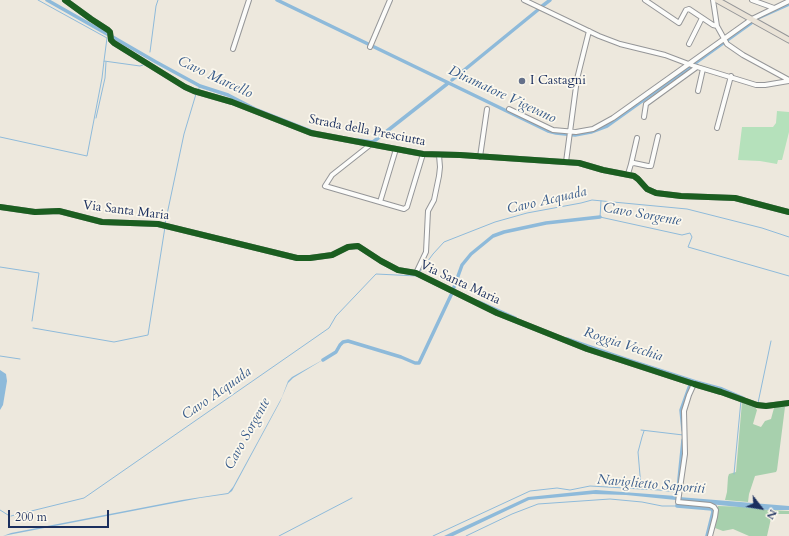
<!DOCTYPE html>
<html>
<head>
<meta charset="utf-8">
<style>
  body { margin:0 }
  #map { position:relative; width:789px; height:536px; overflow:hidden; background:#ede8dd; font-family:Cardo,serif }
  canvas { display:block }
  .north { position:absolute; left:741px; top:488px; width:40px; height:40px; -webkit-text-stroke:3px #fbf7ec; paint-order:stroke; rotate:121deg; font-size:11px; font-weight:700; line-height:16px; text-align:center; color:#1b2f5e }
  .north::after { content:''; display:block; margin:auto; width:14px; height:18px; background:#1b2f5e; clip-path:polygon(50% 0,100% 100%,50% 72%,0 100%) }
  .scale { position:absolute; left:8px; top:510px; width:101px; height:18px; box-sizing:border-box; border:2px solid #1b2f5e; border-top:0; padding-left:5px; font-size:12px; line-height:14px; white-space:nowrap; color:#1b2f5e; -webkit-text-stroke:3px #fbf7ec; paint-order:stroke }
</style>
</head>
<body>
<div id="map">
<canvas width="789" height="536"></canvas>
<div class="north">N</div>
<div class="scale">200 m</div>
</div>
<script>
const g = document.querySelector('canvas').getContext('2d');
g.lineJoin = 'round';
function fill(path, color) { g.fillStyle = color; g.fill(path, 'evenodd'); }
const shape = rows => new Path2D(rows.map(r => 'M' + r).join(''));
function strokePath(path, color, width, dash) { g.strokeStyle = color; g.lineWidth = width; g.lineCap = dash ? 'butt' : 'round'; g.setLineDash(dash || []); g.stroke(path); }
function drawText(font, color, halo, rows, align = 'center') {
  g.font = font + ' Cardo,serif'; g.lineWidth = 3.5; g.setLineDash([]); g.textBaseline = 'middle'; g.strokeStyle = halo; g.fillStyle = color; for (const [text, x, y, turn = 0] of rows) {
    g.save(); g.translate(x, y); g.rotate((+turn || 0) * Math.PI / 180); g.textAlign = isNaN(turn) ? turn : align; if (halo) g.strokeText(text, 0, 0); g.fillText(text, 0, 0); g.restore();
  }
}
const green = shape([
  [777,111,789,112,789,132,782,160,778,160,777,164,760,161,738,160,742,127,773,127,776,123]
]);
const forest = shape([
  [742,402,754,406,757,410,753,424,761,427,765,421,771,419,774,408,782,406,785,407,777,470,776,472,755,476,749,494,748,502,725,500,727,492,728,477,729,474,736,472],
  [718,506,749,507,768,510,789,511,789,514,772,514,767,536,749,536,733,529,723,531,715,528]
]);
const water = shape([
  [326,358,293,378,288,383,280,402,232,491,228,494,200,498,3,536,11,533,182,500,228,493,233,487,282,397,288,381,292,377],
  [0,370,6,374,7,381,3,405,0,410],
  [596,490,676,496,676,500,626,495,593,494,529,500,453,536,444,536,528,497],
  [679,497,789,506,789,510,769,510,679,501]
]);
const stream = shape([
  [38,0,107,38,104,61],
  [150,52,156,6,158,0],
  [198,90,200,86],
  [96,118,105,78,106,62],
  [0,137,87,156,102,78,104,61,140,66,143,65],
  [601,201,600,217,682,235,690,233,692,237,688,247,789,276],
  [165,224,184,134,196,94],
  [0,267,39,273,32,321],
  [419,273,433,254,444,242,495,222,527,213,581,203,592,200,687,209,762,228,789,237],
  [33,328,114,342,148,335,165,227],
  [0,356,20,359],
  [758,403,771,341],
  [641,430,683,435],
  [734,474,741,400],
  [641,487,638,452,642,437,644,431],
  [0,510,8,515],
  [11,516,84,498,329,328,336,316,376,274,417,276],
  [279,536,352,498],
  [433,536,530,491,557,488,570,490,590,486,659,490,677,492],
  [466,536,512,514,538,504,610,499,642,502,662,506,677,506]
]);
const canal = shape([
  [47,0,107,34],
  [277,0,548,131,556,133,575,135,591,132,607,126,751,23],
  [541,7,550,0],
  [758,18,789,4],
  [111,36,156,62,200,86,228,95,257,110,313,132],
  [452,80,539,9],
  [358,140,373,142,447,84],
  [453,290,462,265,471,254,493,236,504,232,546,223,600,217],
  [479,302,515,318],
  [567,339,628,360,696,382,722,389,743,398],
  [323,360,336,352,340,345,343,342,348,341,401,357,415,363,419,363,452,293],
  [683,430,681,410,691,382],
  [677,499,683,440],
  [677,505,677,506,712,509,713,512,707,536]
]);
const minor = shape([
  [65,0,91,19,108,30,110,32,111,40,114,43,185,87,194,91,232,102,311,133,423,154,460,155,579,163,603,170,634,176,638,179,647,189,656,193,681,196,735,198,789,212],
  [524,0,599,36,620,44,665,55,694,66,756,85,765,85,789,81],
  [645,0,679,23,686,10,689,9,713,25,717,26],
  [713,0,717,26,727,44,743,55,789,80],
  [752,0,774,8],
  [689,44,702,18],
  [370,47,390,0],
  [233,49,249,0],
  [698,91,703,69],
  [509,109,553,130,576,132,593,129,613,118,752,19,789,1],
  [644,117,646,104,697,67],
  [717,128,731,76],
  [370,145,332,175,325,186,404,209,407,207,423,154],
  [480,157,487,109],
  [566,162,577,79,589,31],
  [631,164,637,138],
  [628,174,631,164,634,163,648,166,651,166,658,136],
  [380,202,396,149],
  [0,207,35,212,59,211,102,222,158,224,297,258,310,258,332,255,348,247,358,246,381,261,398,270,416,273,497,313,587,349,694,384,721,392,757,405,766,406,789,403],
  [416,273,426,252,428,211,434,200,439,176,440,167,439,155],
  [694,384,689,395,684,411,685,454,678,502,710,505,714,507,716,510,715,517,710,536]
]);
const major = shape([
  [717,0,789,40]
]);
const cycleway = shape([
  [65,0,91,19,108,30,110,32,111,40,114,43,185,87,194,91,232,102,311,133,423,154,460,155,579,163,603,170,634,176,638,179,647,189,656,193,681,196,735,198,789,212],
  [0,207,35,212,59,211,102,222,158,224,297,258,310,258,332,255,348,247,358,246,381,261,398,270,416,273,497,313,587,349,694,384,721,392,757,405,766,406,789,403]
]);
const markers = [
  [522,81,4,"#64708a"]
];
const poiNames = [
  ["I Castagni",530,81]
];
const streetNames = [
  ["Strada della Presciutta",367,131,11],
  ["Via Santa Maria",126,211,7],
  ["Via Santa Maria",460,283,25]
];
const waterNames = [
  ["Cavo Marcello",215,78,25],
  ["Diramatore Vigevano",502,95,25],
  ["Cavo Acquada",547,201,-13],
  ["Cavo Sorgente",642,215,10],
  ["Roggia Vecchia",623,345,18],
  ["Cavo Acquada",217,394,-35],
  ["Cavo Sorgente",248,434,-61],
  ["Naviglietto Saporiti",651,485,5]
];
fill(green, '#b5e1bb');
fill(forest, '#a7d0ad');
fill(water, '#8ebada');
strokePath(stream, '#8ebada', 1);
strokePath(canal, '#8ebada', 3.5);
strokePath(minor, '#959698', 6);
strokePath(major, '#959698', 7);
strokePath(minor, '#fcfcfa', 4);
strokePath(major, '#eae3d7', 5);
strokePath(cycleway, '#1b5e20', 6);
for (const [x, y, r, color] of markers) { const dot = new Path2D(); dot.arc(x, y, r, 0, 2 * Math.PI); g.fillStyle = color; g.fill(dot); strokePath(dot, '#fbf7ec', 1.5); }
drawText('13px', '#1b2f5e', '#fbf7ec', poiNames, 'left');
drawText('13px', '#1b2f5e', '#fbf7ec', streetNames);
drawText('italic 14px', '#355989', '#fbf7ec', waterNames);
</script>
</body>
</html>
